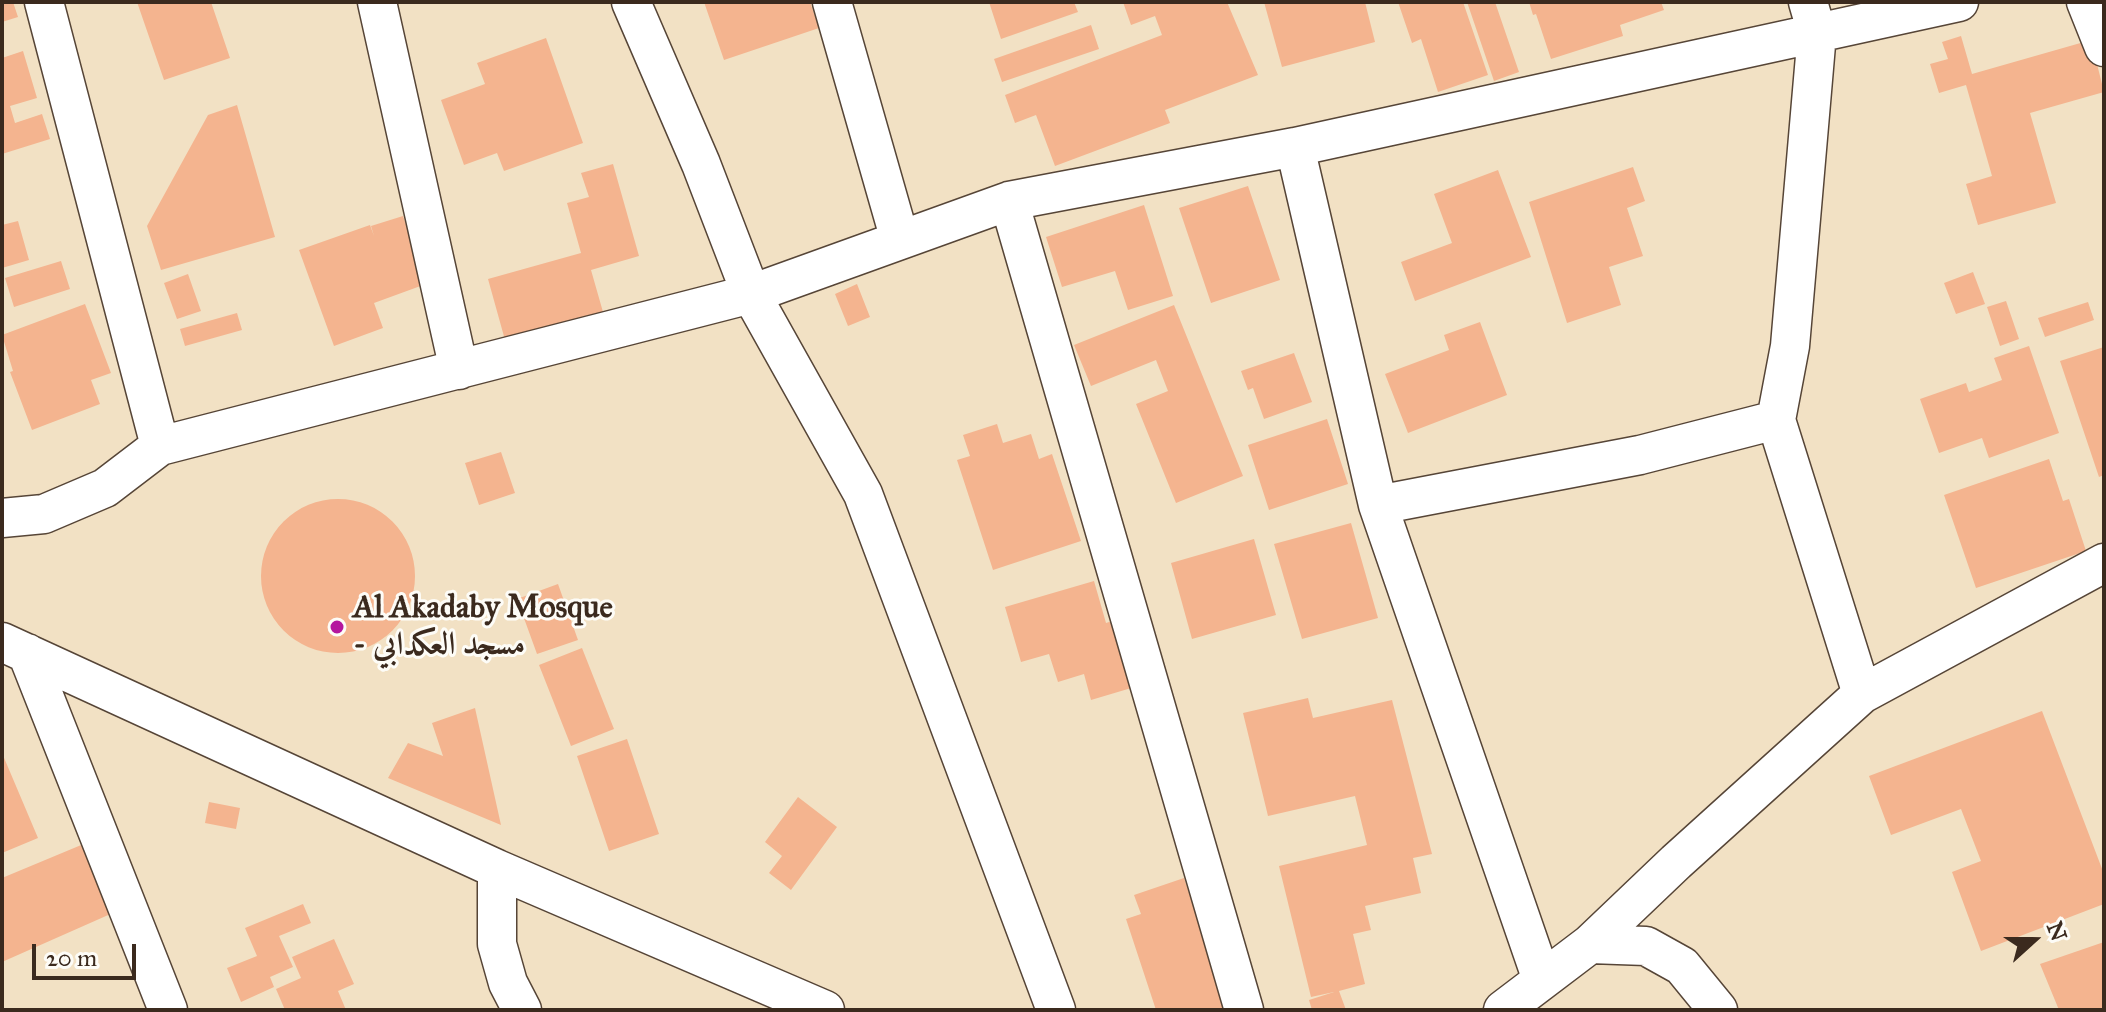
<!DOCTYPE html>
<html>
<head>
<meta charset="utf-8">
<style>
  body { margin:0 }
  #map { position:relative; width:2106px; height:1012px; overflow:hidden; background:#f2e1c4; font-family:"IM FELL Great Primer",serif }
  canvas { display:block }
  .frame { position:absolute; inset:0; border:4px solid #3b2a1e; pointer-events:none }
  .north { position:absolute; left:1994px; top:900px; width:80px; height:80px; -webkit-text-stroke:6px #fdfcf7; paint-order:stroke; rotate:69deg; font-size:22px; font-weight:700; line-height:32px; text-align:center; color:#3b2a1e }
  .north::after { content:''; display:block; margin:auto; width:28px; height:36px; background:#3b2a1e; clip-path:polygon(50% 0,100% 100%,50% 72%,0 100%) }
  .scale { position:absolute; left:32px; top:944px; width:104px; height:36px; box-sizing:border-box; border:4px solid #3b2a1e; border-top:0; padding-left:10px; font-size:24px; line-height:28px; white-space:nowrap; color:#3b2a1e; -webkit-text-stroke:6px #fdfcf7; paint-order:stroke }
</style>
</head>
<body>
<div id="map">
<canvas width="2106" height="1012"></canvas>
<div class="frame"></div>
<div class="north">N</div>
<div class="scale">20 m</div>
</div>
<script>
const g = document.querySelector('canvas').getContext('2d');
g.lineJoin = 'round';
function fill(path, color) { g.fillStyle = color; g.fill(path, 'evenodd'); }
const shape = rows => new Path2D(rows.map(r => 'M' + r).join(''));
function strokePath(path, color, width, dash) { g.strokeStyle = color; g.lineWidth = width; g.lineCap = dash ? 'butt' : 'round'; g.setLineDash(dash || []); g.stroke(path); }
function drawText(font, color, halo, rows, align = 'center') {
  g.font = font + ' "IM FELL Great Primer",Amiri,serif'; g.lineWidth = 6; g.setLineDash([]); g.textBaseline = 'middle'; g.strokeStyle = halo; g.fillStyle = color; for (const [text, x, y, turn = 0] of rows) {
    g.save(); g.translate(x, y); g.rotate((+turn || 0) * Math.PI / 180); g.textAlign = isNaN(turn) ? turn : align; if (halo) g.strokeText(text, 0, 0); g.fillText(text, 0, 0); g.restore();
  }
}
const building = shape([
  [2,2,13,2,18,17,2,22],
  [137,2,211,2,230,58,164,80],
  [704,2,810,2,819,28,724,60],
  [989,2,1074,2,1078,12,1001,39],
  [1123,2,1227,2,1258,75,1165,110,1170,123,1055,166,1036,115,1015,123,1005,95,1162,35,1155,16,1131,25],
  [1264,2,1365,2,1375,42,1282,67],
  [1398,2,1463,2,1488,75,1438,92,1421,39,1412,43],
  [1467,2,1495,2,1519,72,1494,81],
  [1529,2,1661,2,1664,10,1620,25,1623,36,1551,59,1536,14,1533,15],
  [1091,25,1099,49,1002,82,994,59],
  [1961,36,1972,74,2091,40,2104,92,2030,113,2056,203,1978,225,1966,184,1992,176,1966,85,1939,93,1930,64,1948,59,1942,42],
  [546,38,583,143,504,171,497,153,464,165,441,100,485,84,477,63],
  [23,51,37,98,10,106,15,123,42,114,50,139,2,154,2,58],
  [237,105,275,237,161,270,147,226,208,115],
  [613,164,639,256,591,270,603,312,505,340,488,279,581,253,567,203,589,197,581,173],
  [1633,167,1645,201,1627,208,1643,256,1609,267,1621,305,1567,323,1529,202],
  [1498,170,1531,257,1415,301,1401,262,1452,243,1434,194],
  [1248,186,1280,280,1211,303,1179,208],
  [1144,205,1173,296,1128,310,1115,271,1062,287,1046,237],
  [403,216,426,284,374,303,383,328,334,346,299,250,370,225,374,236,371,226],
  [18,221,29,260,2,268,2,225],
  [61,261,70,289,14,307,5,278],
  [1973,272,1985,304,1956,314,1944,283],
  [188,274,201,311,177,319,164,283],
  [857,284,870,317,848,326,835,294],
  [2006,301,2019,339,2000,346,1987,307],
  [2088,302,2094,320,2045,337,2038,318],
  [85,304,111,373,91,380,100,404,32,430,10,372,13,371,2,335],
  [1174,305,1243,476,1176,503,1136,404,1168,391,1156,360,1091,386,1074,345],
  [237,313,242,330,185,346,180,329],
  [1480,322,1507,395,1408,433,1385,374,1449,350,1444,335],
  [2029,346,2059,433,1989,458,1982,438,1939,453,1920,399,1966,383,1969,392,2002,380,1994,358],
  [2104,347,2104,475,2099,477,2060,361],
  [1294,353,1312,402,1264,419,1253,388,1248,390,1241,371],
  [1327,419,1348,484,1269,510,1248,445],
  [997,424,1003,443,1031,434,1039,459,1052,454,1081,541,993,570,957,460,970,456,963,435],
  [501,452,515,493,479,505,465,463],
  [2049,459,2063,501,2069,499,2086,551,1976,588,1944,495],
  '261 576a77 77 0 1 1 154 0a77 77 0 1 1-154 0Z',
  [1351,523,1378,618,1302,639,1274,544],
  [1254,539,1276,615,1192,639,1171,563],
  [1094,581,1106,623,1128,616,1148,683,1091,700,1084,674,1058,682,1049,654,1021,662,1005,607],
  [558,584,578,640,537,654,517,599],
  [582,648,614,729,571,746,539,665],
  [1308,698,1313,718,1392,700,1432,854,1413,858,1421,893,1365,906,1371,930,1353,934,1365,984,1339,991,1346,1010,1312,1010,1309,1000,1334,992,1311,997,1279,866,1367,845,1355,796,1268,816,1243,713],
  [475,708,501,825,388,778,408,743,443,756,432,723],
  [2042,711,2104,874,2104,904,1981,951,1952,872,1981,861,1961,809,1891,835,1869,776],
  [627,739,659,834,609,851,577,756],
  [2,753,38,838,2,853],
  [798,797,837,827,791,890,769,873,782,856,765,842],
  [209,802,240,808,236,829,205,823],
  [86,843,115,912,2,962,2,878],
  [1184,878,1228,1010,1156,1010,1126,919,1141,914,1134,895],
  [303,904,311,923,279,936,293,967,270,977,274,987,241,1002,227,968,257,956,245,928],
  [334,939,354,984,338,991,346,1010,285,1010,276,989,301,978,292,957],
  [2104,942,2104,1010,2059,1010,2040,964]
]);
const minor = shape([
  [44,2,160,446],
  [377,2,459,370],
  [631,2,701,164,751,294,863,494,1056,1010],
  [832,2,900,240],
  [1808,2,1817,33,1790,346,1776,420,1862,694],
  [2086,2,2104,47],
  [1295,147,1378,505,1542,980],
  [1009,201,1244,1010],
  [1378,505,1640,455,1776,420],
  [2,518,44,514,105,488,160,446,751,294,1009,201,1295,147,1959,2],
  [2,642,497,869,825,1010],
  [27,653,168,1010],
  [497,869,497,944,508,983,522,1010],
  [1590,944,1646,946,1682,966,1718,1010],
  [1503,1010,1590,944,1676,862,1862,694,2104,563]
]);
const markers = [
  [337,627,8,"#b5179e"]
];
const poiNames = [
  ["Al Akadaby Mosque",353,609],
  ["- مسجد العكدابي",353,646]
];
fill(building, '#f4b48f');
strokePath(minor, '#564537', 41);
strokePath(minor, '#fff', 38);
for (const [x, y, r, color] of markers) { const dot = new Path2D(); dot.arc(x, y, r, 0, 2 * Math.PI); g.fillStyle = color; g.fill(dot); strokePath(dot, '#fdfcf7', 3); }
drawText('bold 32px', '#3b2a1e', '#fdfcf7', poiNames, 'left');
</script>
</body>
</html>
